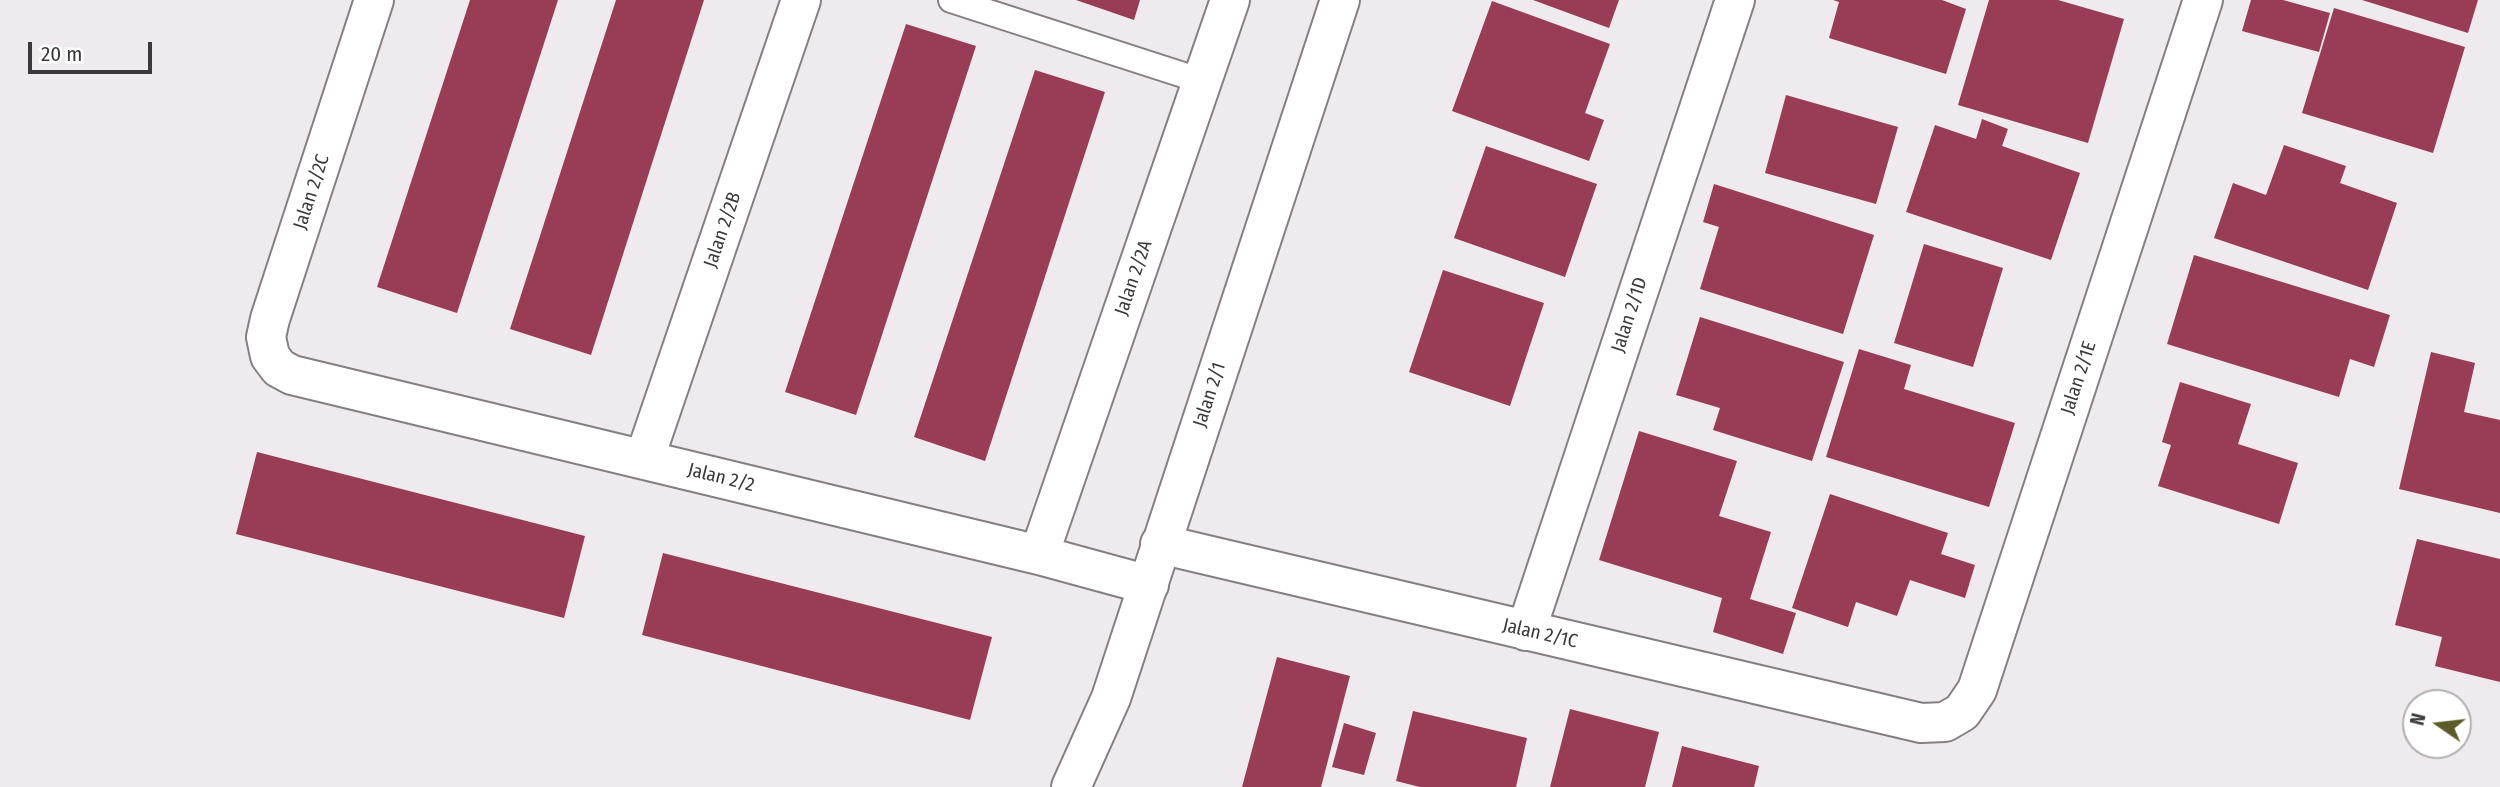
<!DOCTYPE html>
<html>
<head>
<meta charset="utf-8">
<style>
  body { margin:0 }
  #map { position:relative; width:2500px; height:787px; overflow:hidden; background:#efeaed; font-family:"Fira Sans Condensed",sans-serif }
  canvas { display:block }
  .north { position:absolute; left:2402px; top:689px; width:70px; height:70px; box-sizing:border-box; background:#fff; border:2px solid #b1b0b0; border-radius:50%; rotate:284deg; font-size:19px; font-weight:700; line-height:28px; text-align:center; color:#3b393a }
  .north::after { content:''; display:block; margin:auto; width:24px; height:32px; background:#5d5c29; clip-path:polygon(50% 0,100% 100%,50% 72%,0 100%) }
  .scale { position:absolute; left:28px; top:42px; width:124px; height:32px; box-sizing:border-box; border:4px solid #3b393a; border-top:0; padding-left:9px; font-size:21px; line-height:24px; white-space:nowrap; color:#3b393a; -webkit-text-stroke:5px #fff; paint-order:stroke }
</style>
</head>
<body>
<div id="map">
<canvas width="2500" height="787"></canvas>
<div class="north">N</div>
<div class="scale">20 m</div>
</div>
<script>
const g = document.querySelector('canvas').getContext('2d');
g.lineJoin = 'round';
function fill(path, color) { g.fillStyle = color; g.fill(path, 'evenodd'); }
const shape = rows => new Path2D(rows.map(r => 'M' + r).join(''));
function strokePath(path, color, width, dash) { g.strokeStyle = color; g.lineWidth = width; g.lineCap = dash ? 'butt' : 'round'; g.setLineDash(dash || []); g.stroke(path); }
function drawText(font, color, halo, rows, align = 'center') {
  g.font = font + ' "Fira Sans Condensed",sans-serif'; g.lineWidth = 7; g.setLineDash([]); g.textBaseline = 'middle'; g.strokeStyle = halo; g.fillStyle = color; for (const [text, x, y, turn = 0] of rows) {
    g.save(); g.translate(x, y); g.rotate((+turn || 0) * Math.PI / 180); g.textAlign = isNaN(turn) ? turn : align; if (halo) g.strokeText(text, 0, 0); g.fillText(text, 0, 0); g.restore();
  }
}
const building = shape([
  [470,0,558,0,457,313,377,287],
  [616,0,704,0,591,355,510,329],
  [1076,0,1140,0,1134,20],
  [1533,0,1619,0,1609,28],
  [1833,0,1942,0,1966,9,1946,74,1829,38,1839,2],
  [1989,0,2058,0,2124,19,2088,143,1958,105],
  [2251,0,2283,0,2330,13,2319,52,2242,31],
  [2362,0,2478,0,2468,33],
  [1492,1,1610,44,1585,113,1604,120,1589,161,1452,111],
  [2334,8,2465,47,2433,153,2302,113],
  [906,24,976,46,856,415,785,392],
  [1035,70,1105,92,985,461,914,437],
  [1786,95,1898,127,1876,204,1765,173],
  [1982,119,2008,129,2002,146,2080,173,2051,260,1906,212,1935,125,1976,139],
  [2284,145,2346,166,2340,183,2397,203,2368,290,2214,238,2233,183,2266,195],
  [1486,146,1597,184,1565,277,1454,238],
  [1714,184,1874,235,1843,334,1700,289,1719,227,1703,222],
  [1924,244,2003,268,1973,367,1894,343],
  [2194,255,2390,315,2374,367,2350,359,2339,397,2167,344],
  [1443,270,1544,303,1510,406,1409,372],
  [1700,317,1844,362,1812,461,1713,430,1720,408,1676,395],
  [1859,349,1911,365,1904,389,2015,423,1989,507,1826,457],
  [2431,352,2475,363,2464,412,2500,420,2500,513,2399,489],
  [2180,382,2251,404,2238,444,2298,463,2279,524,2158,486,2171,445,2162,442],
  [1639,431,1737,461,1719,516,1771,532,1750,599,1796,613,1783,654,1713,632,1722,598,1599,560],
  [257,452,585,536,564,618,236,534],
  [1830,494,1948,533,1941,554,1975,565,1965,598,1910,580,1897,616,1856,602,1848,627,1792,608],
  [2417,539,2500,559,2500,682,2435,666,2442,637,2395,625],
  [663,553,992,637,970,720,642,635],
  [1277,657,1350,676,1321,787,1242,787],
  [1570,709,1659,732,1645,787,1550,787],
  [1413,711,1527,738,1516,787,1420,787,1396,781],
  [1344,723,1376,733,1364,775,1332,767],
  [1682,746,1759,766,1754,787,1672,787]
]);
const service = shape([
  [951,0,1202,81]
]);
const minor = shape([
  [374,0,270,319,266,337,270,356,279,368,292,375,1039,555,1149,585],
  [644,460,801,0],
  [1160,544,1921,723,1945,722,1962,712,1977,690,2203,0],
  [1039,555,1230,0],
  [1526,631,1735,0]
]);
const tertiary = shape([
  [1071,787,1111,698,1340,0]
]);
const streetNames = [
  ["Jalan 2/2C",312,192,-72],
  ["Jalan 2/2B",723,230,-71],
  ["Jalan 2/2A",1134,278,-71],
  ["Jalan 2/1D",1630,315,-72],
  ["Jalan 2/1E",2079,378,-72],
  ["Jalan 2/1",1210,395,-72],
  ["Jalan 2/2",721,478,14],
  ["Jalan 2/1C",1540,634,13]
];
fill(building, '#993d56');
strokePath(service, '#847f82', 28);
strokePath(minor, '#847f82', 42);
strokePath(tertiary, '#847f82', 42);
strokePath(service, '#fff', 24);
strokePath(minor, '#fff', 38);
strokePath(tertiary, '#fff', 38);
drawText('19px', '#3b393a', '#fff', streetNames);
</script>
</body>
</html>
